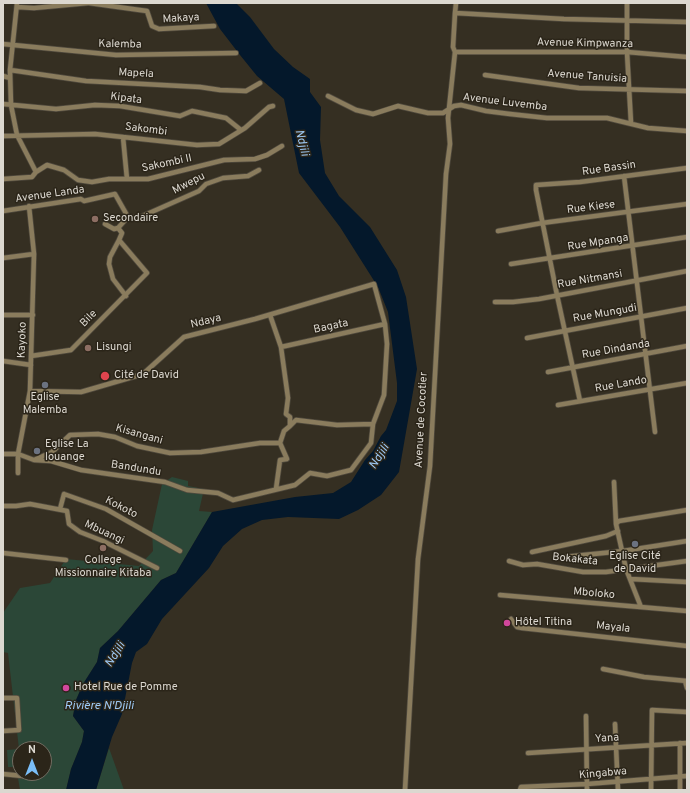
<!DOCTYPE html>
<html>
<head>
<meta charset="utf-8">
<style>
  body { margin:0 }
  #map { position:relative; width:690px; height:793px; overflow:hidden; background:#352f22; font-family:Overpass,sans-serif }
  canvas { display:block }
  .frame { position:absolute; inset:0; border:4px solid #dcd8d0; pointer-events:none }
  .north { position:absolute; left:12px; top:741px; width:40px; height:40px; box-sizing:border-box; background:#2b2519; border:1px solid #726d62; border-radius:50%; rotate:0deg; font-size:11px; font-weight:700; line-height:16px; text-align:center; color:#dcd8d0 }
  .north::after { content:''; display:block; margin:auto; width:14px; height:18px; background:#7abef8; clip-path:polygon(50% 0,100% 100%,50% 72%,0 100%) }
</style>
</head>
<body>
<div id="map">
<canvas width="690" height="793"></canvas>
<div class="frame"></div>
<div class="north">N</div>
</div>
<script>
const g = document.querySelector('canvas').getContext('2d');
g.lineJoin = 'round';
function fill(path, color) { g.fillStyle = color; g.fill(path, 'evenodd'); }
const shape = rows => new Path2D(rows.map(r => 'M' + r).join(''));
function strokePath(path, color, width, dash) { g.strokeStyle = color; g.lineWidth = width; g.lineCap = dash ? 'butt' : 'round'; g.setLineDash(dash || []); g.stroke(path); }
function drawText(font, color, halo, rows, align = 'center') {
  g.font = font + ' Overpass,sans-serif'; g.lineWidth = 3; g.setLineDash([]); g.textBaseline = 'middle'; g.strokeStyle = halo; g.fillStyle = color; for (const [text, x, y, turn = 0] of rows) {
    g.save(); g.translate(x, y); g.rotate((+turn || 0) * Math.PI / 180); g.textAlign = isNaN(turn) ? turn : align; if (halo) g.strokeText(text, 0, 0); g.fillText(text, 0, 0); g.restore();
  }
}
const green = shape([
  [172,477,188,481,188,486,204,489,199,511,212,512,176,573,161,580,118,631,100,648,97,662,83,684,76,700,73,716,84,731,82,742,71,769,66,790,20,790,18,778,19,767,8,767,7,750,19,749,8,653,3,652,3,613,20,588,50,583,66,559,139,566,153,551,152,530,162,484],
  [20,749,44,749,44,773,20,773],
  [109,748,124,790,96,790]
]);
const water = shape([
  [206,3,236,3,250,17,274,49,293,67,310,79,310,92,321,107,320,140,325,173,339,196,370,227,397,270,406,297,417,369,399,472,381,495,358,510,339,519,288,517,262,520,242,529,223,546,209,568,162,619,147,644,136,652,132,663,122,714,112,737,96,790,66,790,71,769,82,742,84,731,73,716,76,700,83,684,97,662,100,648,118,631,161,580,176,573,212,512,295,497,333,493,351,482,365,460,373,451,381,436,386,430,397,401,397,383,388,312,378,287,340,227,299,173,284,99,257,76,240,55,220,29]
]);
const minor = shape([
  [89,3,147,11,152,26,159,29,214,26],
  [456,3,455,13,564,19,687,22],
  [627,3,627,52,631,123],
  [17,7,34,8,88,3],
  [455,13,453,47,455,52,627,52,687,57],
  [3,44,116,55,236,53],
  [10,70,86,81,200,87,220,90,246,91,260,83],
  [485,75,579,88,687,91],
  [3,76,10,78],
  [328,96,356,110,373,114,398,106,428,113,443,113,454,106,461,105,486,111,510,114,547,118,607,118,648,128,687,131],
  [3,104,56,109,95,105,120,106,180,116,192,111,226,118,241,130],
  [3,136,95,134,197,145,219,144,245,128,269,107,273,106],
  [123,137,127,179],
  [36,172,47,165,64,170,78,180,92,182,109,179,148,179,224,160,255,159,267,155,282,146],
  [624,176,655,432],
  [3,179,32,177,36,172,17,135,11,105,10,70,17,3],
  [3,211,81,199,84,201,115,194,128,217,118,228,114,229,105,224],
  [128,217,138,218,199,191,206,184,223,178,248,176,259,170],
  [498,231,542,223,687,204],
  [119,240,110,257,109,264,113,279,126,296],
  [3,258,34,254],
  [511,264,687,237],
  [495,302,513,302,539,299,687,271],
  [3,315,33,315],
  [270,315,281,347,288,398,286,414,290,417,290,426,284,431,280,443,287,459,280,460,276,489],
  [527,338,687,308],
  [281,347,385,324],
  [31,356,71,350,147,273,119,240,122,233,118,228],
  [3,361,31,365],
  [548,372,687,346],
  [30,391,81,392,143,374,184,337,255,319,374,284,385,324,387,344,384,395,373,424,371,443,351,470,327,476,310,473,295,485,233,500,218,493,187,490,165,482,81,470,51,461,34,460],
  [580,401,557,295,536,190,536,185,580,182,687,168],
  [558,405,687,383],
  [290,426,296,420,337,425,373,424],
  [3,454,18,454,34,460,52,452,70,435,98,434,115,437,137,446,170,453,201,452,260,443,280,443],
  [18,473,18,454,30,391,34,254,29,206],
  [614,482,616,524],
  [3,506,16,506,30,504,67,511,69,524,80,532,103,541,157,568],
  [60,509,64,494,106,509,180,551],
  [532,552,606,536,618,531],
  [3,553,66,560],
  [564,557,623,551,687,541],
  [509,561,523,565,537,564,583,572,606,572,687,561],
  [631,579,687,582],
  [500,595,687,611],
  [641,607,626,569,616,524,619,521,687,510],
  [511,619,517,627,522,628,687,646],
  [603,669,644,677,687,681],
  [685,681,687,688],
  [3,698,17,698,19,730,3,731],
  [586,716,587,790],
  [615,724,618,790],
  [528,753,687,743],
  [3,774,23,776],
  [405,790,418,559,430,466,446,174,450,144,448,118,455,52],
  [520,790,521,787,587,784,687,776],
  [651,790,652,710,687,712],
  [680,790,680,743]
]);
const markers = [
  [95,219,4,"#8d6e63"],
  [88,348,4,"#8d6e63"],
  [105,376,5,"#e0444e"],
  [45,385,4,"#6b7280"],
  [37,451,4,"#6b7280"],
  [635,544,4,"#6b7280"],
  [103,548,4,"#8d6e63"],
  [507,623,4,"#d1479c"],
  [66,688,4,"#d1479c"]
];
const streetNames = [
  ["Makaya",181,19,-3],
  ["Avenue Kimpwanza",585,44,1],
  ["Kalemba",120,45,1],
  ["Mapela",136,74,3],
  ["Avenue Tanuisia",587,77,4],
  ["Kipata",126,99,7],
  ["Avenue Luvemba",505,103,7],
  ["Sakombi",146,130,7],
  ["Sakombi II",167,164,-12],
  ["Rue Bassin",609,169,-8],
  ["Mwepu",189,184,-27],
  ["Avenue Landa",50,195,-8],
  ["Rue Kiese",591,208,-7],
  ["Rue Mpanga",598,243,-9],
  ["Rue Nitmansi",590,280,-10],
  ["Rue Mungudi",605,314,-10],
  ["Bile",89,319,-45],
  ["Ndaya",206,322,-14],
  ["Bagata",331,327,-12],
  ["Kayoko",23,340,-88],
  ["Rue Dindanda",616,350,-10],
  ["Rue Lando",621,385,-10],
  ["Avenue de Cocotier",422,420,-87],
  ["Kisangani",139,435,16],
  ["Bandundu",136,469,9],
  ["Kokoto",121,508,27],
  ["Mbuangi",104,533,25],
  ["Bokakata",575,560,6],
  ["Mboloko",594,594,5],
  ["Mayala",613,628,6],
  ["Yana",607,739,-4],
  ["Kingabwa",603,774,-5]
];
const poiNames = [
  ["Secondaire",103,219],
  ["Lisungi",96,348],
  ["Cité de David",114,376],
  ["Eglise",45,398,"center"],
  ["Malemba",45,411,"center"],
  ["Eglise La",45,445],
  ["louange",45,458],
  ["Eglise Cité",635,557,"center"],
  ["de David",635,570,"center"],
  ["College",103,561,"center"],
  ["Missionnaire Kitaba",103,574,"center"],
  ["Hôtel Titina",515,623],
  ["Hotel Rue de Pomme",74,688]
];
const waterNames = [
  ["Ndjili",301,143,76],
  ["Ndjili",380,457,-58],
  ["Ndjili",116,655,-58],
  ["Rivière N'Djili",99,707]
];
fill(green, '#2b4737');
fill(water, '#04182b');
strokePath(minor, '#504a3e', 6);
strokePath(minor, '#8a7c5d', 4.5);
for (const [x, y, r, color] of markers) { const dot = new Path2D(); dot.arc(x, y, r, 0, 2 * Math.PI); g.fillStyle = color; g.fill(dot); strokePath(dot, '#2b2519', 1.5); }
drawText('11px', '#dcd8d0', '#2b2519', streetNames);
drawText('11px', '#dcd8d0', '#2b2519', poiNames, 'left');
drawText('italic 12px', '#9dc8f3', '#2b2519', waterNames);
</script>
</body>
</html>
